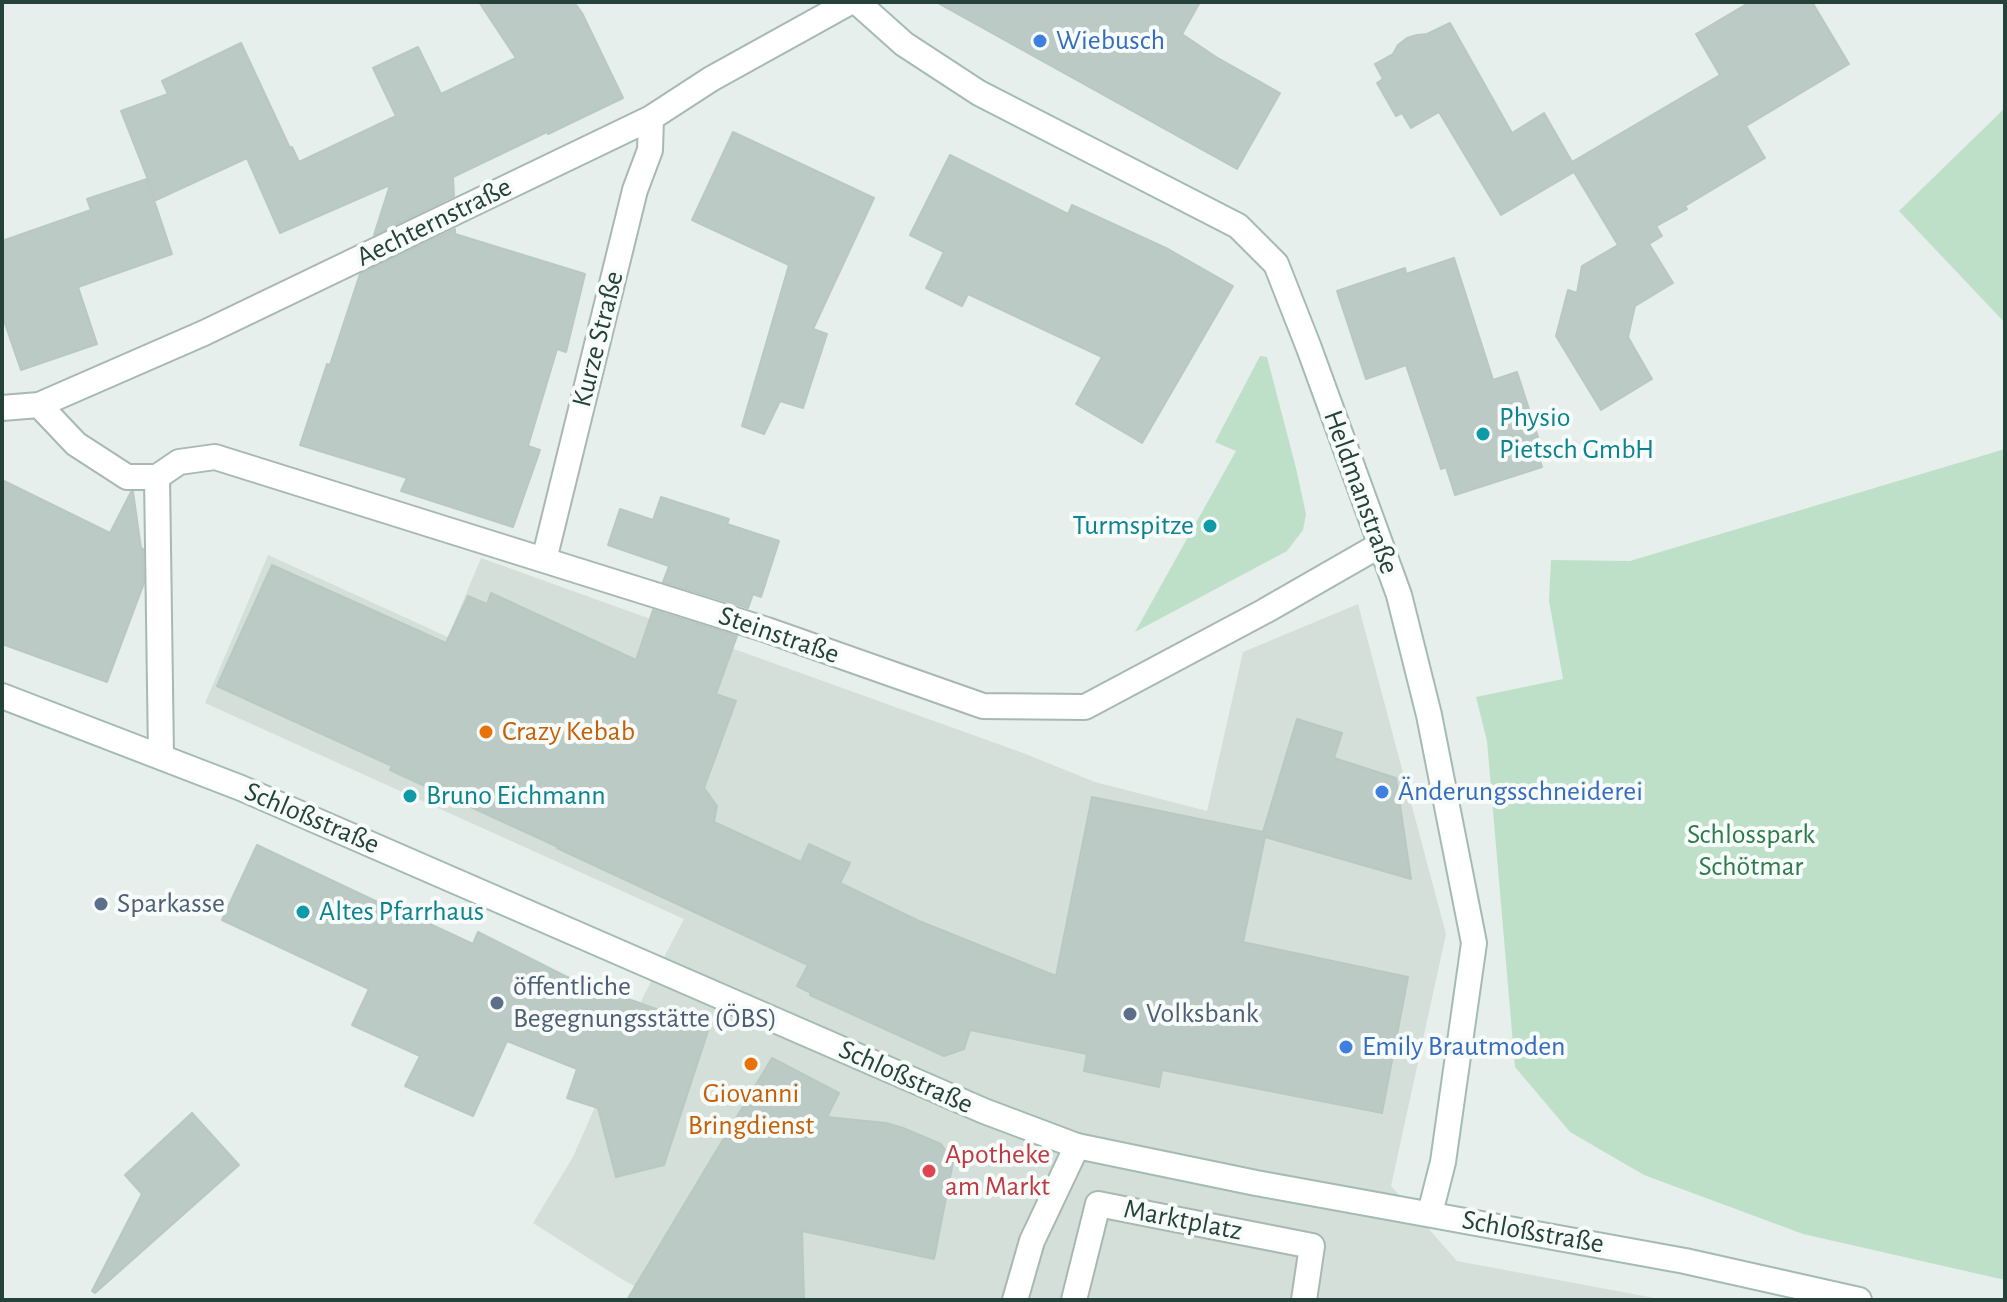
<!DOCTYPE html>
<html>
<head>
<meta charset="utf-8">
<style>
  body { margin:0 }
  #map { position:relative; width:2007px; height:1302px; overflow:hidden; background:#e6efeb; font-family:"Alegreya Sans",sans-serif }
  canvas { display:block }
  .frame { position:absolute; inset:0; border:4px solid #24423a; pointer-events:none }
</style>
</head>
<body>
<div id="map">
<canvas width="2007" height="1302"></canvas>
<div class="frame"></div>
</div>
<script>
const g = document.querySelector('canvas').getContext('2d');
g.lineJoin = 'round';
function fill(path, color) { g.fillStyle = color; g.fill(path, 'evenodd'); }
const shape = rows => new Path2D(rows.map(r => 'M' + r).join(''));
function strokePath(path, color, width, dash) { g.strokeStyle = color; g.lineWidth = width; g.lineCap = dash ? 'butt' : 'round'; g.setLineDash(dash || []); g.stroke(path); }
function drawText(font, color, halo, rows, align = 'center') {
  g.font = font + ' "Alegreya Sans",sans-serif'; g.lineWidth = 8; g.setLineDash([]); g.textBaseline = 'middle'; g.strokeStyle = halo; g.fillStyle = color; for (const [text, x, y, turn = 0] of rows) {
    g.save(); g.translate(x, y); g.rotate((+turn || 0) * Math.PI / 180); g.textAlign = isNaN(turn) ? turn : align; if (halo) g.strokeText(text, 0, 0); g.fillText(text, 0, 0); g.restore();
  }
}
const built = shape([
  [268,555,448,637,481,558,1023,753,1095,782,1207,811,1243,652,1358,604,1446,934,1391,1186,1457,1261,1665,1300,659,1300,620,1278,533,1223,573,1157,642,999,684,919,205,703]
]);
const green = shape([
  [2005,108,2005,323,1899,211],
  [1260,356,1267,357,1296,468,1306,514,1303,530,1287,551,1135,632,1236,451,1215,442],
  [2005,449,2005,1280,1803,1234,1644,1175,1570,1132,1515,1067,1487,741,1476,697,1563,679,1549,601,1551,560,1630,561]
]);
const building = shape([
  [479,2,574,2,582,13,623,98,548,134,547,132,453,177,454,196,374,235,390,185,280,233,247,158,156,200,121,111,168,94,162,81,241,43,290,148,292,147,299,162,396,116,373,68,418,47,441,94,516,58,479,2],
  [936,2,1200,2,1182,34,1216,57,1280,93,1237,169,936,2],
  [1750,2,1812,2,1849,64,1746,126,1765,158,1685,206,1687,209,1656,226,1662,236,1649,244,1673,283,1635,306,1628,337,1652,379,1601,410,1556,336,1568,290,1577,293,1582,266,1618,245,1574,172,1501,215,1439,112,1411,128,1402,113,1396,116,1377,83,1383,79,1375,64,1393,54,1398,45,1407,38,1417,35,1427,34,1450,23,1512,133,1544,113,1572,162,1720,75,1696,34,1750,2],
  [733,132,874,198,813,329,827,334,803,408,780,401,764,434,742,426,789,265,692,220,733,132],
  [950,155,1068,214,1072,205,1168,249,1233,286,1142,443,1076,404,1102,357,968,294,962,306,926,288,944,252,910,235,950,155],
  [147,179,172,254,78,287,97,344,21,370,2,315,2,241,91,210,87,199,147,179],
  [455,229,455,234,585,274,566,352,557,349,528,446,540,450,513,527,401,491,407,478,300,445,327,364,330,365,360,274,455,229],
  [1454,258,1493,380,1517,372,1538,437,1533,439,1542,467,1455,495,1446,467,1441,469,1406,365,1366,379,1337,291,1405,268,1406,274,1454,258],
  [2,480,110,533,131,492,133,492,141,548,143,549,144,583,107,682,2,644,2,480],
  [661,497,729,519,727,524,779,541,761,597,753,594,748,608,663,582,669,566,608,545,620,509,653,520,661,497],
  [272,565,446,643,468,596,487,604,491,593,636,660,653,610,737,636,716,694,736,701,704,788,717,806,714,822,801,862,809,844,850,863,840,883,919,921,1056,976,1092,797,1263,832,1297,719,1342,733,1334,758,1396,778,1411,879,1265,837,1243,942,1408,977,1382,1113,1162,1070,1159,1087,1084,1071,1087,1054,970,1030,964,1049,944,1056,810,995,811,993,797,986,808,965,557,848,558,847,390,770,392,766,217,686,272,565],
  [257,845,403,914,404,912,473,944,478,932,567,977,709,1028,664,1165,616,1177,598,1108,567,1098,577,1069,507,1041,473,1116,405,1086,420,1056,352,1025,369,989,222,920,257,845],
  [772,1058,839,1093,827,1117,886,1123,903,1128,941,1144,953,1162,934,1259,802,1231,804,1300,627,1300,772,1058],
  [192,1113,239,1165,95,1293,92,1291,142,1194,125,1175,192,1113]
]);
const street = shape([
  [39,405,76,444,127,477,157,477,179,462,215,457,767,630,983,706,1085,707,1265,611,1380,545],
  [2,408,39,405,204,333,651,118,711,79,850,2],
  [157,477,161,756],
  [544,560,635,190,650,150,651,118],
  [1015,1300,1032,1241,1077,1146],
  [1074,1300,1098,1204,1312,1246,1304,1300]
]);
const secondary = shape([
  [857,2,904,44,979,93,1238,226,1276,264,1309,348,1399,595,1429,715,1474,943,1443,1162,1430,1213],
  [2,696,241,788,984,1111,1077,1146,1256,1183,1685,1261,1859,1300]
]);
const markers = [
  [1040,41,8,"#3f7fe0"],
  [1483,434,8,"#0f9aa8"],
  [1210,526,8,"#0f9aa8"],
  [486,732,8,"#e8710a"],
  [1382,792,8,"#3f7fe0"],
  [410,796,8,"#0f9aa8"],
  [101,904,8,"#5c6f8a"],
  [303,912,8,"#0f9aa8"],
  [497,1003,8,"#5c6f8a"],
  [1130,1014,8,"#5c6f8a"],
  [1346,1047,8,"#3f7fe0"],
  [751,1064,8,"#e8710a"],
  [929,1171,8,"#e0444e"]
];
const shopNames = [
  ["Wiebusch",1056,41],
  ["Änderungsschneiderei",1398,792],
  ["Emily Brautmoden",1362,1047]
];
const streetNames = [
  ["Aechternstraße",434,222,-26],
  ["Kurze Straße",598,339,-76],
  ["Heldmanstraße",1361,492,70],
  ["Steinstraße",779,635,19],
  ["Schloßstraße",312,818,23],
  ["Schloßstraße",906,1077,24],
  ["Marktplatz",1183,1220,11],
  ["Schloßstraße",1533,1232,10]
];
const cultureNames = [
  ["Physio",1499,418],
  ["Pietsch GmbH",1499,450],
  ["Turmspitze",1194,526,"right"],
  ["Bruno Eichmann",426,796],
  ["Altes Pfarrhaus",319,912]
];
const foodNames = [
  ["Crazy Kebab",502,732],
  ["Giovanni",751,1094,"center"],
  ["Bringdienst",751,1126,"center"]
];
const parkNames = [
  ["Schlosspark",1751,835],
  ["Schötmar",1751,867]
];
const serviceNames = [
  ["Sparkasse",117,904],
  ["öffentliche",513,987],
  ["Begegnungsstätte (ÖBS)",513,1019],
  ["Volksbank",1146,1014]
];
const healthNames = [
  ["Apotheke",945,1155],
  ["am Markt",945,1187]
];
fill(built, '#d4dfda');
fill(green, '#bfe0c8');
fill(building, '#bbcac4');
strokePath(building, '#b8c9c2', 2);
strokePath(street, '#a8b8b2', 28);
strokePath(secondary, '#a4bbb3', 28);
strokePath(street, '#fff', 24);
strokePath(secondary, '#fff', 24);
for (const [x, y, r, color] of markers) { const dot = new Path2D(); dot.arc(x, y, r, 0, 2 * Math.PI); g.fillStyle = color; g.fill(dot); strokePath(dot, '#f7fbf9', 3); }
drawText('28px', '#366cbe', '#f7fbf9', shopNames, 'left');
drawText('28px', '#24423a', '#f7fbf9', streetNames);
drawText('28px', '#0d838f', '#f7fbf9', cultureNames, 'left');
drawText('28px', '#c56008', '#f7fbf9', foodNames, 'left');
drawText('28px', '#2d7a4b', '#f7fbf9', parkNames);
drawText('28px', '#4e5e75', '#f7fbf9', serviceNames, 'left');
drawText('28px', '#be3a42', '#f7fbf9', healthNames, 'left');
</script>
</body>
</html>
